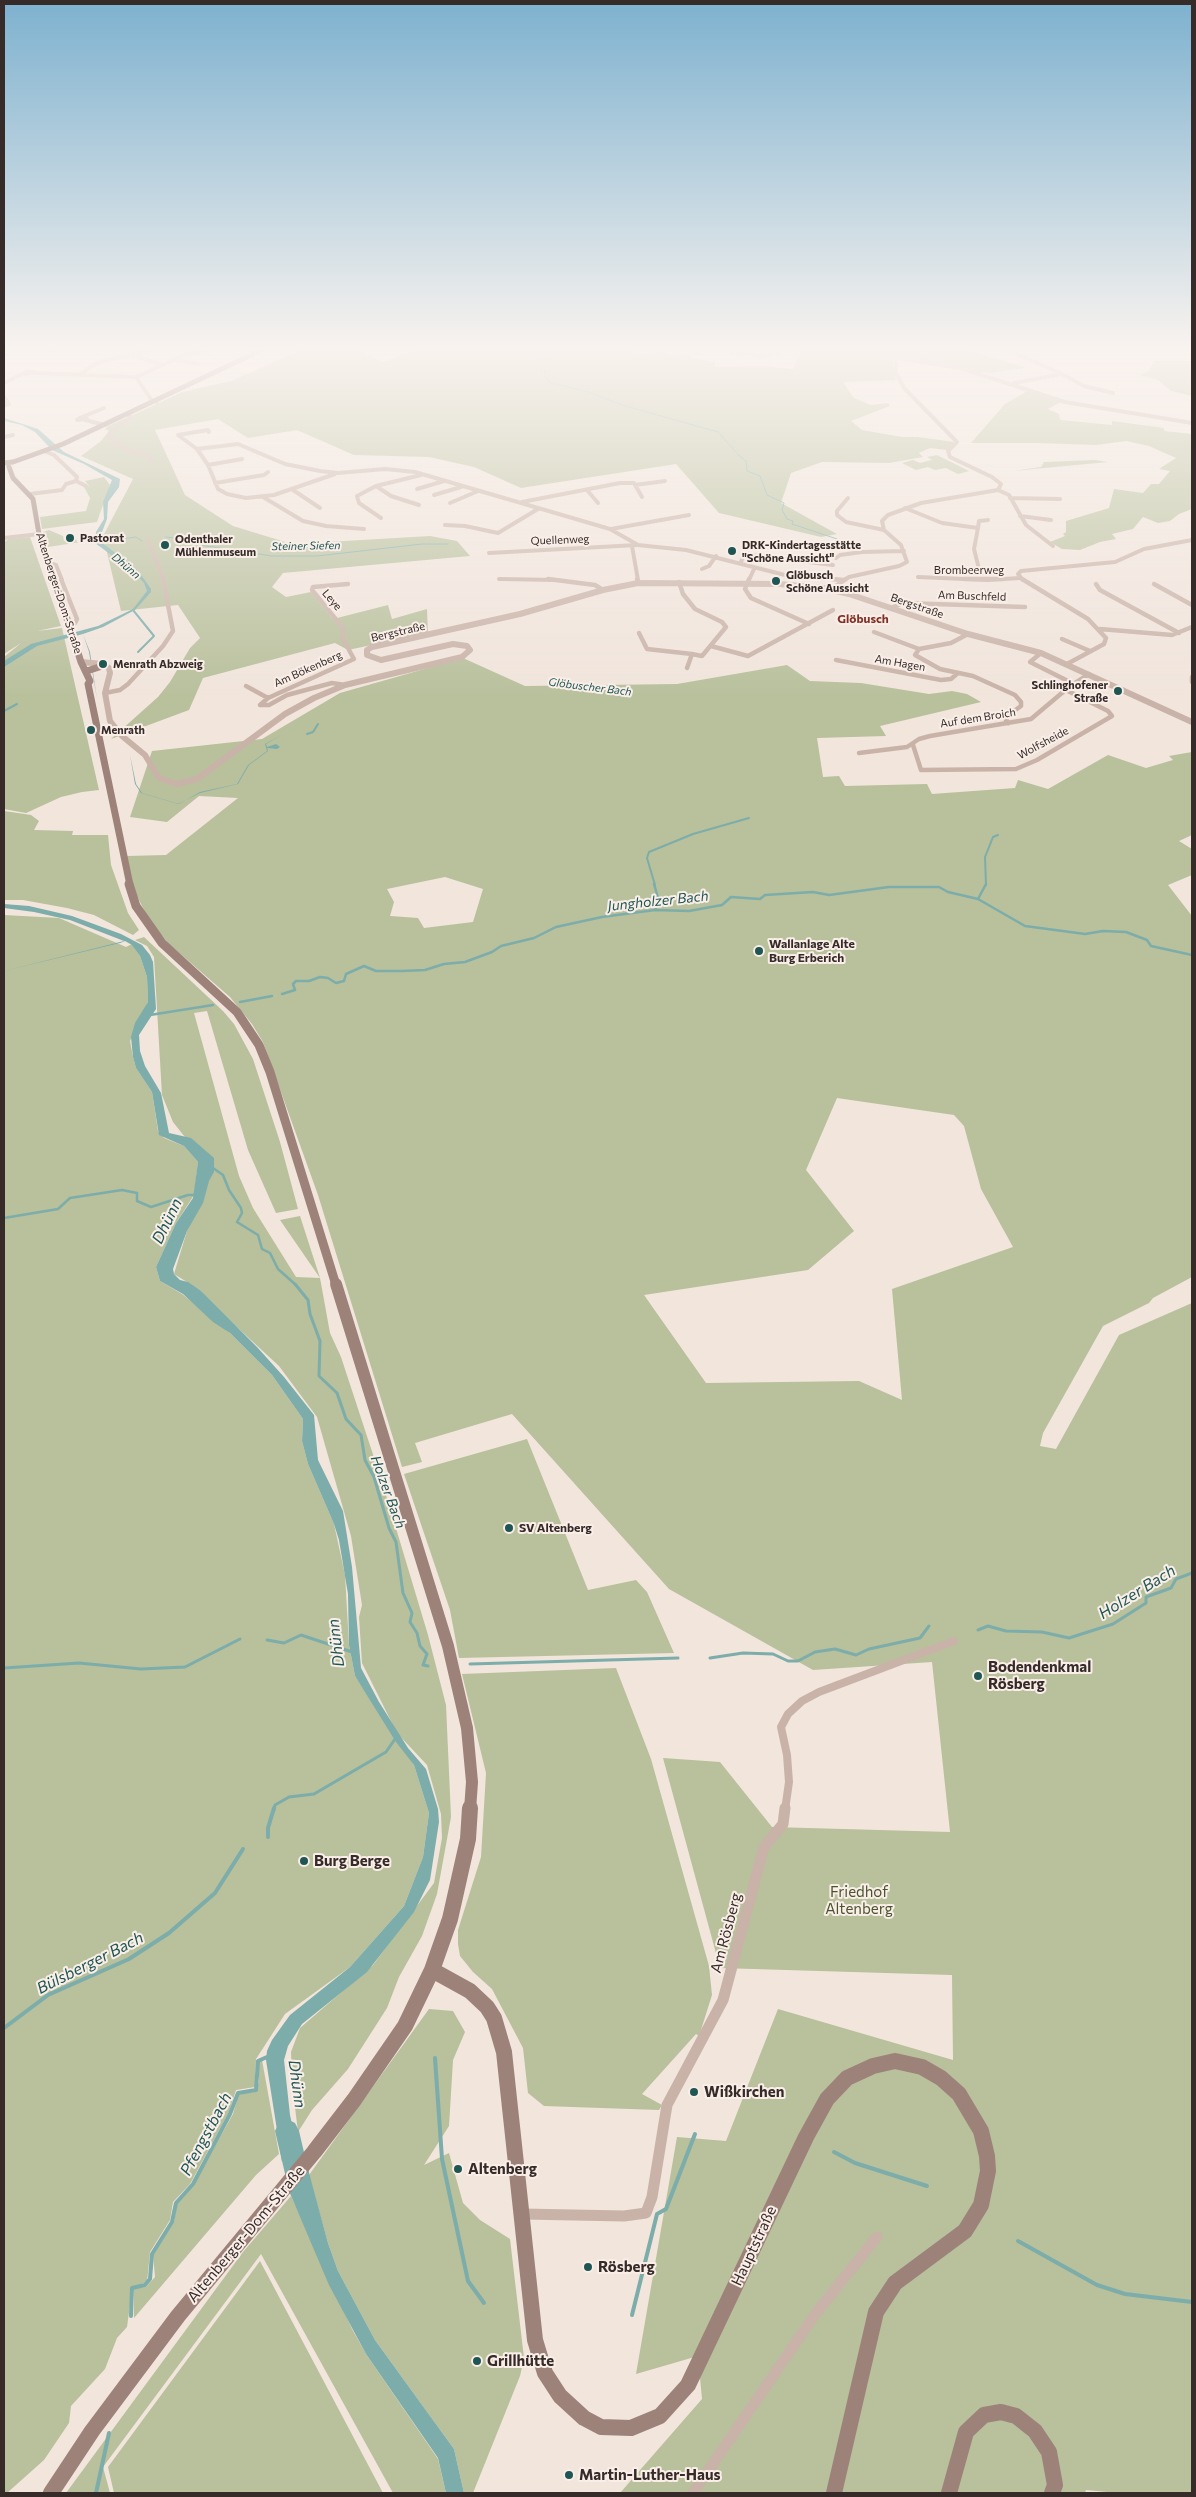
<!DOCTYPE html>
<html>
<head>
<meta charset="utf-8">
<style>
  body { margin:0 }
  #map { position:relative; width:1196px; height:2497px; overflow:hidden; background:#f1e5dc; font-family:Commissioner,sans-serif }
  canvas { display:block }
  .frame { position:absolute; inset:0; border:5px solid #362b28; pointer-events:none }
</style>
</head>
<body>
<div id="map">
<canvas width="1196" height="2497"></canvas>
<div class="frame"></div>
</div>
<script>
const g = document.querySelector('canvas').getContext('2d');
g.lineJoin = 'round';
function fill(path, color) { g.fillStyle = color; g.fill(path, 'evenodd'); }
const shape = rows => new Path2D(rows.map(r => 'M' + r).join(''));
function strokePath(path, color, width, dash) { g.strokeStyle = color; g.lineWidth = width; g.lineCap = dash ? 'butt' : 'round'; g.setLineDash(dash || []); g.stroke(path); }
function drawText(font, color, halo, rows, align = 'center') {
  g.font = font + ' Commissioner,sans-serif'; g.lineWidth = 4; g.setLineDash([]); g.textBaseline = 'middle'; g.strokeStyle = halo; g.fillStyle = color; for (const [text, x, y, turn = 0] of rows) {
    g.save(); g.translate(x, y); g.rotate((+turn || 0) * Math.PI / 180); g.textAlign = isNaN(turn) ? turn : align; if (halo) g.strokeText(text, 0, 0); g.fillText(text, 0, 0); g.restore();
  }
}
const green = shape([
  [4,347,86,347,59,352,22,351],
  [308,347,353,347,383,362,423,347,640,347,634,352,649,355,657,351,677,356,690,354,691,358,715,362,715,367,762,366,793,369,803,347,977,347,972,351,1026,368,990,373,978,372,946,364,892,357,896,380,843,382,854,398,871,405,888,403,890,406,851,421,862,430,902,437,918,437,954,442,947,450,930,448,919,453,923,457,889,463,822,462,791,473,781,503,837,534,821,537,719,513,676,464,521,488,474,467,429,457,354,455,297,430,248,438,218,419,155,430,185,495,233,526,292,544,430,536,457,541,470,556,283,573,272,587,286,597,311,592,333,619,388,605,392,619,427,609,428,633,348,650,335,643,203,678,189,710,111,739,158,697,170,682,190,648,200,638,178,605,121,611,103,536,133,479,81,456,101,441,109,431,105,429,108,426,128,417,134,418,133,415,182,392,231,381],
  [1154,361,1192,361,1192,396,1171,391,1158,380,1139,375,1149,371],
  [1029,390,1061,402,1048,409,1059,414,1060,420,1112,425,1112,421,1164,428,1164,431,1192,434,1192,509,1179,514,1170,521,1158,523,1143,517,1133,529,1112,534,1116,539,1100,542,1080,550,1062,549,1050,542,1065,536,1063,534,1066,532,1066,521,1109,508,1114,489,1143,493,1151,484,1159,484,1170,471,1159,469,1176,458,1149,446,1126,441,1096,445,1038,443,971,443,1005,404],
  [937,455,969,471,958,474,946,468,935,470,928,467,916,470,902,463,913,460,920,463,932,460,927,457],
  [1095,460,1108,462,1013,471,1041,467,1044,462],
  [104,477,110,485,97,522,42,529,40,517,86,511,90,498,84,487,89,486,85,481],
  [49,530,63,536,64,541,76,538,77,542,81,542,48,547,43,532],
  [30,537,61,626,37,631,62,628,99,790,82,792,61,797,26,813,4,809,4,657,21,643,4,654,4,542,9,539],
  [463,658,525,686,677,684,787,665,810,681,861,683,929,694,952,691,967,694,981,702,880,726,886,736,817,738,823,777,839,776,845,786,927,784,932,794,1015,788,1018,780,1048,789,1108,755,1146,768,1173,760,1169,756,1192,752,1192,835,1179,841,1192,849,1192,875,1168,885,1192,916,1192,1277,1153,1298,1149,1303,1103,1326,1043,1433,1040,1446,1056,1449,1119,1335,1192,1303,1192,2493,1118,2493,1086,2490,1085,2493,620,2493,702,2399,698,2356,636,2374,677,2137,726,2141,778,2009,953,2060,952,1975,720,1968,663,1758,720,1762,772,1827,950,1832,932,1662,813,1670,669,1589,512,1414,415,1443,422,1462,402,1467,318,1195,263,1042,252,1024,230,997,169,944,150,922,134,890,127,856,166,855,238,798,199,796,167,822,130,817,152,751,262,739,340,693],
  [445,877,483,889,473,922,424,928,418,918,390,916,394,902,387,889],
  [837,1098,954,1115,964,1126,981,1189,1013,1247,892,1289,902,1400,859,1381,706,1383,644,1295,808,1270,854,1231,806,1170],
  [4,811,31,815,39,821,34,830,73,831,72,835,108,835,111,865,128,913,139,930,133,935,94,915,67,908,23,900,4,900],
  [4,915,59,918,126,947,132,944,140,956,147,977,148,1002,130,1041,133,1057,136,1068,152,1092,158,1131,164,1138,184,1146,198,1162,194,1195,176,1223,156,1267,160,1281,182,1294,230,1333,272,1375,303,1419,302,1441,308,1464,334,1524,345,1575,349,1645,355,1676,414,1765,429,1813,423,1857,404,1906,350,1967,285,2014,256,2059,255,2087,236,2090,229,2112,190,2184,173,2202,170,2220,150,2252,147,2282,130,2288,130,2305,127,2327,117,2338,105,2369,71,2406,69,2423,44,2460,7,2493,4,2493],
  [144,937,223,1011,234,1024,253,1059,280,1142,298,1209,276,1213,248,1150,207,1011,194,1013,239,1176,253,1208,296,1277,320,1278,280,1220,300,1216,320,1278,330,1333,341,1357,383,1485,428,1635,446,1705,451,1817,437,1894,422,1936,399,1977,387,2008,348,2069,312,2110,298,2132,292,2082,291,2052,300,2028,373,1965,434,1883,442,1838,441,1814,427,1765,397,1733,362,1663,359,1617,362,1605,351,1536,317,1417,279,1366,211,1303,200,1290,174,1274,187,1231,211,1170,173,1122,162,1095,154,957,147,946,135,940],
  [527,1439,588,1590,636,1580,647,1592,674,1653,459,1658,450,1610,404,1474],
  [616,1668,651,1759,709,1966,712,1995,699,2036,696,2034,642,2094,662,2105,659,2110,544,2106,528,2093,523,2048,492,1989,473,1972,460,1956,458,1944,458,1930,481,1857,486,1773,462,1674],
  [429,2009,453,2011,465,2032,453,2060,449,2126,424,2165,449,2153,463,2203,480,2220,510,2239,524,2358,520,2376,473,2493,464,2493,454,2449,375,2340,338,2271,328,2243,309,2175],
  [262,2060,279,2154,256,2175,134,2318,134,2288,146,2287,155,2277,153,2254,174,2222,177,2204,193,2185,233,2114,239,2093,256,2092,259,2081,258,2063],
  [291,2196,352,2329,366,2354,438,2459,446,2493,393,2493,261,2254,103,2467,110,2493,66,2493,243,2252],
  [260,2261,383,2493,114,2493,108,2467]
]);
const water = shape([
  [4,418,38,429,64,452,120,479,119,487,108,502,107,519,99,540,139,572,151,589,151,592,135,610,103,627,83,634,90,652,97,699,107,733,130,755,136,784,142,793,179,804,200,792,237,784,248,765,267,751,265,744,281,735,298,733,281,735,266,744,267,747,276,744,280,747,277,749,267,748,268,751,249,765,238,784,200,793,178,804,141,793,135,784,130,755,107,733,97,699,89,652,83,634,37,646,4,667,4,661,31,644,98,626,133,609,147,591,144,583,133,571,95,543,96,532,104,519,103,502,112,480,84,464,52,450,35,432,22,425,4,421],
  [4,904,29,906,72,916,121,934,142,945,150,955,153,962,156,1009,139,1035,140,1051,145,1066,161,1093,169,1133,191,1138,214,1158,214,1172,209,1181,203,1203,187,1231,173,1269,174,1274,180,1280,188,1282,200,1290,257,1347,284,1377,314,1415,318,1460,343,1511,352,1567,361,1668,379,1702,408,1748,426,1769,438,1809,439,1822,430,1880,414,1912,367,1972,302,2024,288,2046,284,2060,290,2115,296,2143,282,2162,266,2060,267,2051,272,2040,290,2015,350,1967,404,1906,423,1857,429,1813,414,1765,396,1742,355,1676,349,1645,348,1594,339,1540,334,1524,308,1464,302,1441,303,1419,272,1375,230,1333,213,1322,183,1294,160,1281,156,1267,176,1223,193,1198,198,1162,184,1146,159,1135,152,1092,136,1068,133,1057,131,1037,135,1023,148,1002,147,977,140,956,132,945,125,941,120,943,4,971,124,941,70,920,34,912,4,908],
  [308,2169,328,2243,338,2271,375,2340,454,2449,464,2493,446,2493,438,2458,366,2354,329,2285,289,2191]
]);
const streamFar4 = shape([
  [551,347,548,353,539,360,543,366,541,369,546,371,544,374,550,383,589,392,622,405,718,432,736,452],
  [737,454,746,461,747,471,760,476,767,495,784,503,782,510,787,519,793,521,792,524,837,539],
  [98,533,122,539,136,537,142,541],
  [166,537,183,539,200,545,272,556,317,556,422,544,448,544]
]);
const streamFar3 = shape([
  [133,610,154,636,138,652],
  [4,711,17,704],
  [307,734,313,732,318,724],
  [655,885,647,858,649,852,693,834,749,818],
  [986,885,985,857,993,837,998,835]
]);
const streamFar2 = shape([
  [654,884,659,901,655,910],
  [978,899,986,884],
  [282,994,295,990,293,984,296,981,309,981,320,977,328,978,336,983,344,981,346,974,364,966,376,971,402,971,425,970,444,964,465,962,492,952,501,946,534,938,556,927,602,917,655,910,689,911,722,905,731,897,760,899,765,895,813,892,829,895,889,887,939,887,948,892,978,899,1025,926,1085,934,1103,931,1126,932,1147,940,1151,946,1192,955],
  [240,1002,272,996],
  [150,1015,213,1005],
  [213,1168,223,1175,229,1190,241,1208,242,1213,237,1222,258,1235,262,1249,270,1253,278,1269,296,1285],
  [4,1218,58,1209,70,1198,122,1190,137,1193,137,1201,151,1207,188,1195,196,1195]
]);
const streamFar1 = shape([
  [295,1284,308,1300,310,1314,320,1341,319,1376,337,1393,346,1419,361,1435,365,1460,374,1477,389,1528,396,1542,403,1593,412,1613,410,1622,417,1633,420,1646,427,1654,423,1665,428,1666],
  [978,1630,988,1626,1006,1631,1042,1632,1069,1638,1113,1624,1146,1603,1146,1597,1171,1588,1176,1579,1192,1573],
  [267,1640,284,1643,301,1635,352,1652],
  [710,1658,743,1653,773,1654,788,1661,798,1661,815,1652,835,1649,856,1655,869,1649,920,1638,929,1626],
  [470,1664,678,1658],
  [4,1668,79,1663,141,1669,185,1667,240,1639],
  [274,1810,275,1805,289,1797,314,1794,386,1752,395,1739]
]);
const stream = shape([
  [268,1837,268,1828,274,1808],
  [4,2028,48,1995,129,1959,169,1933,215,1893,243,1849],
  [435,2058,442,2159,468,2281,484,2303],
  [834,2152,855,2163,927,2186],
  [1018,2241,1097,2285,1125,2294,1192,2302],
  [632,2315,657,2214,666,2209,695,2134],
  [131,2316,132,2288,145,2285,150,2279,152,2254,172,2222,176,2203,193,2184,230,2114,238,2093,256,2090,258,2061,267,2057],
  [96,2493,109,2433]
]);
const river = shape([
  [287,2119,295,2123,299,2131,311,2182,307,2190,299,2194,291,2190,287,2182,275,2131,279,2123,287,2119]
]);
const minorFar3 = shape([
  [254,347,262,350],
  [660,347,663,348,660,350],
  [695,347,696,354],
  [733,347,732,353,764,356,777,353,779,347],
  [887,347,896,358],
  [1018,350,1012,352,1062,374],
  [133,355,163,365],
  [896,358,960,368,1065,402,1192,423],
  [175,360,198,364],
  [35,373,136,377,152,401,157,402],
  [80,375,93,365,107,360,168,347],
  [136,377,186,354,206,352,219,347],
  [4,383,26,372,35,372,26,374],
  [1014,383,1062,374,1084,386,1113,393],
  [4,397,9,404,4,405],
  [127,415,132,417,111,431,109,437,129,451,147,454,152,461],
  [82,417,104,408],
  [85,417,87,419,77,420,80,418,85,417],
  [85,420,105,425],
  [209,432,208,430,178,435,197,449,208,465,218,489,227,494,246,498,274,495,335,474],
  [4,437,13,435],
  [197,449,238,444,285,464,320,471,338,473,385,469,415,472,610,529,638,545,686,550,785,575,843,580],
  [44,451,54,455,77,477,76,481],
  [208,465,242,459],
  [215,483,264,475,268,472],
  [635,485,665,481],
  [376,486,391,496,419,505],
  [417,489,444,481],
  [293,490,320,508],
  [587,490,598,503],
  [998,490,1009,495,1026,525,1053,546],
  [30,494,62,490,66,484,76,481,86,486],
  [434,495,461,487],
  [263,497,303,521,326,526,364,529],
  [848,498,837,511,837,515,846,522,884,530],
  [1010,498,1060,499],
  [522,502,620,483,634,483,642,497],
  [450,503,478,491],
  [905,508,942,523,978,528,974,549,980,573],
  [1020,516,1051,520],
  [381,518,359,503,357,496,376,486,421,475],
  [445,525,465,526,498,533,538,509],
  [978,528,979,521,988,520],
  [611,529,689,515],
  [4,538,39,534],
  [148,540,164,580],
  [632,546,638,580],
  [489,553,637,545],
  [836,558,840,555,862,552,904,551],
  [741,562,743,557,751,555,833,565],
  [49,563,56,565,62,580],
  [702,569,709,566,716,556],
  [918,577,987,580,1020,578],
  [499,579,558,580],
  [749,580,754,569],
  [844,580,849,577,899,566,907,562,901,545,884,530,882,521,888,515,921,503,998,490,1001,484,992,477,950,457,948,451,957,442,904,388,896,373,896,358],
  [1023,580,1018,574,1021,571,1115,562,1144,549,1192,540]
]);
const minorFar2 = shape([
  [61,579,77,619,75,623,70,624],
  [548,579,595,585,603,590],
  [637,579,638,583],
  [749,579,745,589,751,598,809,624],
  [831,579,843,580],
  [964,579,1003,579],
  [1022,579,1088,619,1106,638,1104,644,1067,664],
  [679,582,683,594,695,609,722,622,726,627,702,656,692,654,687,668],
  [1096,584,1100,590,1179,633],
  [1154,584,1192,605],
  [830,590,846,579],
  [891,608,903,603,1025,607],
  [1100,629,1172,635,1192,627],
  [874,632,919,649],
  [639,633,647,649,692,654],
  [968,634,951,643,919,649,915,655,940,669,973,676,1015,695,1021,702,1021,706,1007,716,1006,720,1009,723],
  [1062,639,1090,651],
  [711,646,748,656,833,610],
  [1041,653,1030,662,1074,684],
  [836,660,941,680,951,679,958,673],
  [1192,677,1192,682],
  [345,685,332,683,287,695,269,705,260,705,268,698,354,659,343,639,343,628,312,590,313,587,348,584],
  [246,686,268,698],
  [105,693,120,690,128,684,163,646,173,631,163,579],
  [913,745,921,770,1016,769,1037,760,1112,716,1108,711,1066,690],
  [859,753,907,747,919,739,930,736,1031,719,1069,687,1089,674]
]);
const minorFar1 = shape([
  [785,1810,789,1782,787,1755,781,1727,788,1714,802,1701,819,1692,954,1641]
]);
const minor = shape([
  [523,2214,624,2216,646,2213,652,2197,667,2105,723,2000,764,1847,783,1824,785,1808],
  [693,2493,816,2313,877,2237]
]);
const tertiary = shape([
  [81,662,103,664,109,668,110,673,105,693,110,721,122,736,145,755,159,778,177,784,197,779,285,714,314,698,345,685,462,657,470,650,467,646,453,644,381,660,367,655,367,650,372,647,520,614,603,590,638,583,779,584,823,588,849,594,968,634,1041,653,1192,722]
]);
const secondaryFar4 = shape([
  [4,463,13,462,63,444,268,347],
  [9,467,13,478,33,499,39,534,54,580]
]);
const secondaryFar3 = shape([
  [54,579,81,662,90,681,88,684,130,885],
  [87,671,105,665]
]);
const secondaryFar2 = shape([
  [129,884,136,906,162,943,237,1012,259,1045,270,1072,336,1285]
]);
const secondaryFar1 = shape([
  [336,1284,448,1646,467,1728,472,1782,470,1810]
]);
const secondary = shape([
  [432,1970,470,1991,487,2007,494,2018,504,2052,535,2340,545,2373,560,2396,584,2418,601,2427,631,2428,660,2416,688,2385,806,2137,827,2099,847,2078,873,2066,895,2061,922,2067,941,2078,959,2094,981,2131,987,2156,988,2171,981,2205,965,2231,895,2283,876,2312,834,2493],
  [51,2493,92,2431,178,2316,314,2152,354,2100,405,2026,432,1970,450,1919,468,1839,470,1808],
  [949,2493,966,2432,984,2415,1001,2412,1016,2416,1035,2431,1049,2452,1055,2485,1052,2493]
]);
const markers = [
  [70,538,5,"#1f5654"],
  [165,545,5,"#1f5654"],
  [732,551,5,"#1f5654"],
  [776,581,5,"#1f5654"],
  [103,664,5,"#1f5654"],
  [1118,691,5,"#1f5654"],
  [91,730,5,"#1f5654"],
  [759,951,5,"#1f5654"],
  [509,1528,5,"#1f5654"],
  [978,1676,5,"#1f5654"],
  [304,1861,5,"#1f5654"],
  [694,2092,5,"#1f5654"],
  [458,2169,5,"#1f5654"],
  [588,2267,5,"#1f5654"],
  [477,2361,5,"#1f5654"],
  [569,2475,5,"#1f5654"]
];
const farPoinames = [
  ["Pastorat",80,538],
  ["Odenthaler",175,539],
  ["Mühlenmuseum",175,552],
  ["DRK-Kindertagesstätte",742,545],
  ["\"Schöne Aussicht\"",742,558],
  ["Glöbusch",786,575],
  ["Schöne Aussicht",786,588],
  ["Menrath Abzweig",113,664],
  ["Schlinghofener",1108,685,"right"],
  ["Straße",1108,698,"right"],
  ["Menrath",101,730]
];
const farStreetnames = [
  ["Quellenweg",560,540,-2],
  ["Brombeerweg",969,570],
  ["Altenberger-Dom-Straße",59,593,72],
  ["Am Buschfeld",972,596,2],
  ["Leye",332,600,49],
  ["Bergstraße",917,606,19],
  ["Bergstraße",398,632,-13],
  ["Am Hagen",900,663,10],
  ["Am Bökenberg",308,669,-24],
  ["Auf dem Broich",978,718,-9],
  ["Wolfsheide",1043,743,-28]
];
const farWaternames = [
  ["Steiner Siefen",306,546,-1],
  ["Dhünn",126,566,40],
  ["Glöbuscher Bach",590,687,7]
];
const farQuarternames = [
  ["Glöbusch",863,619]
];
const poiNames = [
  ["Wallanlage Alte",769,944],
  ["Burg Erberich",769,958],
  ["SV Altenberg",519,1528]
];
const waterNames = [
  ["Jungholzer Bach",658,901,-6],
  ["Holzer Bach",388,1492,70]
];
const nearPoinames = [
  ["Bodendenkmal",988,1667],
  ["Rösberg",988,1684],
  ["Burg Berge",314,1861],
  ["Wißkirchen",704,2092],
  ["Altenberg",468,2169],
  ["Rösberg",598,2267],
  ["Grillhütte",487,2361],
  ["Martin-Luther-Haus",579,2475]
];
const nearParknames = [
  ["Friedhof",859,1892],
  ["Altenberg",859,1909]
];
const nearStreetnames = [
  ["Am Rösberg",726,1933,-75],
  ["Altenberger-Dom-Straße",246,2234,-50],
  ["Hauptstraße",754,2246,-65]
];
const nearWaternames = [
  ["Dhünn",167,1221,-64],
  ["Holzer Bach",1137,1592,-32],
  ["Dhünn",336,1643,-97],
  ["Bülsberger Bach",90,1963,-27],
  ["Dhünn",297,2084,82],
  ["Pfengstbach",206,2134,-62]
];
fill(green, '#b8c09c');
fill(water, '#7cadaa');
strokePath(streamFar4, '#7cadaa', 1);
strokePath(streamFar3, '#7cadaa', 2);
strokePath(streamFar2, '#7cadaa', 2.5);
strokePath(streamFar1, '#7cadaa', 3);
strokePath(stream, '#7cadaa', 4);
fill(river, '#7cadaa');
strokePath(minorFar3, '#c9b3a8', 4);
strokePath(minorFar2, '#c9b3a8', 4.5);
strokePath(minorFar1, '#c9b3a8', 8);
strokePath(minor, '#c9b3a8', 11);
strokePath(tertiary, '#c9b3a8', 6);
strokePath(secondaryFar4, '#9d827a', 5);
strokePath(secondaryFar3, '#9d827a', 7);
strokePath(secondaryFar2, '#9d827a', 9);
strokePath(secondaryFar1, '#9d827a', 12);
strokePath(secondary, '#9d827a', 16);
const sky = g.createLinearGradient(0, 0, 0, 697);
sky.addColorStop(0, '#7db1cf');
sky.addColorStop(0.5, '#f9f3ef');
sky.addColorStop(1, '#f9f3ef00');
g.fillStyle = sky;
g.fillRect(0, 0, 1196, 697);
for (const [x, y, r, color] of markers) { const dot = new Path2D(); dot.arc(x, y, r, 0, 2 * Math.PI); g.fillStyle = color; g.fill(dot); strokePath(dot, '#f9efe8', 2); }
drawText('bold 11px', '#362b28', '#f9efe8', farPoinames, 'left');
drawText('11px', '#362b28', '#f9efe8', farStreetnames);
drawText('italic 11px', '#1f5654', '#f9efe8', farWaternames);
drawText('bold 12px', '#822f24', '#f9efe8', farQuarternames);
drawText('bold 12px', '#362b28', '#f9efe8', poiNames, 'left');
drawText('italic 14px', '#1f5654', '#f9efe8', waterNames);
drawText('bold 15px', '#362b28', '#f9efe8', nearPoinames, 'left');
drawText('15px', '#4a532d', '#f9efe8', nearParknames);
drawText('15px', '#362b28', '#f9efe8', nearStreetnames);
drawText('italic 16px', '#1f5654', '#f9efe8', nearWaternames);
</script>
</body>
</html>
